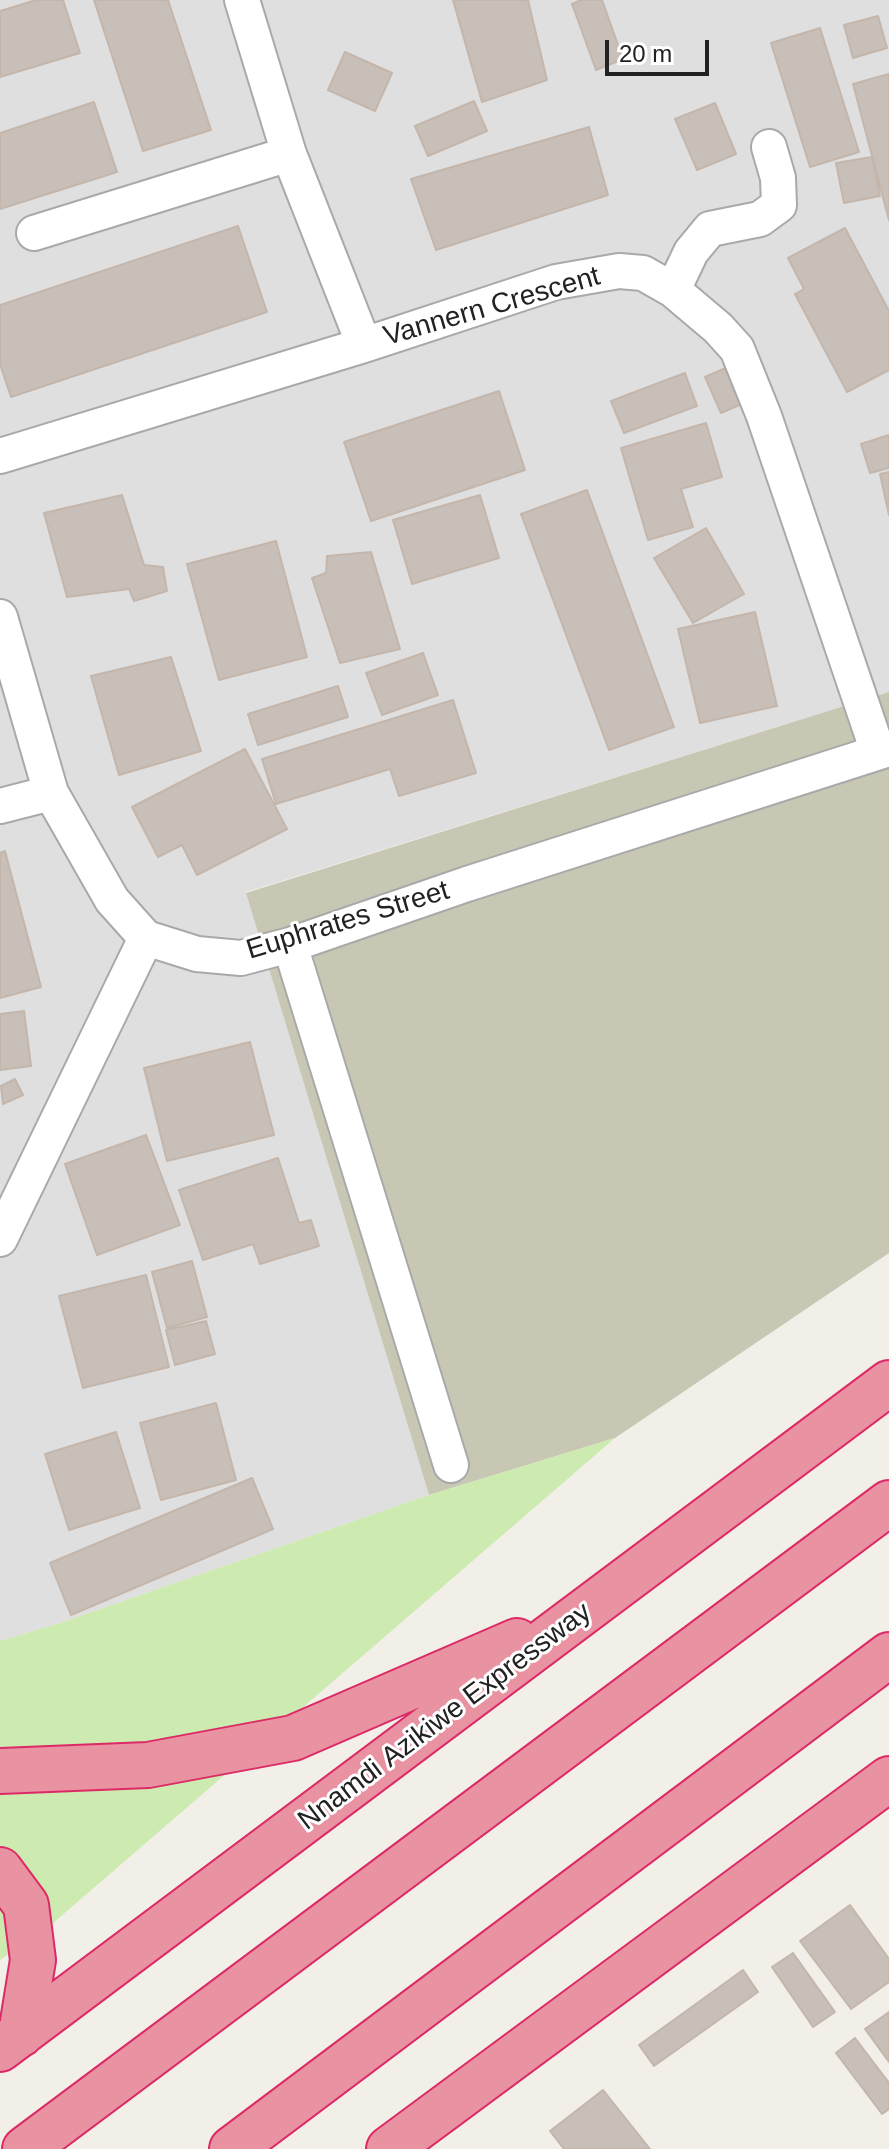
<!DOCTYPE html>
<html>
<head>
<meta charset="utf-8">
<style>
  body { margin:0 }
  #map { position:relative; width:889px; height:2149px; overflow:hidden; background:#f2efe9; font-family:Helvetica,sans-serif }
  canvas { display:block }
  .scale { position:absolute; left:605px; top:40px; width:104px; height:36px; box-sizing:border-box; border:4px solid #222; border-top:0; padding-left:10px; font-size:24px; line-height:28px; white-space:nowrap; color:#222; -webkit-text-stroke:6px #fff; paint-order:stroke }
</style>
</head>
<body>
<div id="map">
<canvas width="889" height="2149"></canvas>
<div class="scale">20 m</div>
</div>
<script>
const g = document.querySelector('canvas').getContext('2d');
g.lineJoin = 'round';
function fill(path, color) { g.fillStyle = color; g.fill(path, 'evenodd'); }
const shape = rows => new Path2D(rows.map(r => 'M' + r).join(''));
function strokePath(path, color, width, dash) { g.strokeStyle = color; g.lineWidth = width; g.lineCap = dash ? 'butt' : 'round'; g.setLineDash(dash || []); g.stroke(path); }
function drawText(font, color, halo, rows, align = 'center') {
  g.font = font + ' Helvetica,sans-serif'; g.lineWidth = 6; g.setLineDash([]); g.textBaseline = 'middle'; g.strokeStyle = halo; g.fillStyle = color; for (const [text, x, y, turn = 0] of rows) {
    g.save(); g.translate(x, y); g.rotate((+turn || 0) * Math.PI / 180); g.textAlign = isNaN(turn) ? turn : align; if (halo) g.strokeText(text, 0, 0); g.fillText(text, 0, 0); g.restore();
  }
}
const residential = shape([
  [0,0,889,0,889,692,246,892,429,1495,63,1622,0,1641]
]);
const construction = shape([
  [889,692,889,1253,615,1438,429,1495,246,893]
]);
const grass = shape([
  [615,1438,45,1930,0,1960,0,1641,63,1622,429,1495]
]);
const building = shape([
  [36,0,63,0,80,53,0,77,0,11,36,0],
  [94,0,168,0,211,130,143,151,94,0],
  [453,0,528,0,547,80,482,102,453,0],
  [581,0,602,0,623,59,596,70,572,4,581,0],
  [878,16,887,48,853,58,844,25,878,16],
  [820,28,859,152,810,167,771,43,820,28],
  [345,52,392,73,375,111,328,90,345,52],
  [889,74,889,220,853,84,889,74],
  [474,101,487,131,428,156,415,126,474,101],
  [94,102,117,172,0,209,0,133,94,102],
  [715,103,736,154,697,170,675,119,715,103],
  [589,127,608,195,436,250,411,179,589,127],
  [872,157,880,196,844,203,836,163,872,157],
  [238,226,267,312,11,397,0,364,0,305,238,226],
  [845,228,889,311,889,370,847,392,795,294,804,289,788,258,845,228],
  [728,367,744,403,721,413,705,377,728,367],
  [685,373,697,406,624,433,611,401,685,373],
  [499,391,525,470,371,521,344,442,499,391],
  [706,423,722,477,681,489,693,527,648,540,621,448,706,423],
  [889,435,889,468,870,473,861,444,889,435],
  [889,472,889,515,880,474,889,472],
  [587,490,674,727,609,750,521,514,587,490],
  [122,495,144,565,163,567,167,591,134,601,129,589,67,597,44,513,122,495],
  [480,495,499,558,412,584,393,520,480,495],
  [706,528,744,594,693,623,654,558,706,528],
  [276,541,307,657,219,680,187,564,276,541],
  [371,552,400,649,340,663,312,578,326,573,327,556,371,552],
  [755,612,777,706,700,723,678,629,755,612],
  [423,653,438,695,382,715,366,673,423,653],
  [171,657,201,751,119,775,91,676,171,657],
  [338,686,348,717,258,745,248,714,338,686],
  [453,700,476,773,399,796,390,769,276,804,262,759,453,700],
  [245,749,287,829,197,875,182,845,158,857,132,807,245,749],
  [5,851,41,987,0,998,0,853,5,851],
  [24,1011,31,1066,0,1070,0,1014,24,1011],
  [250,1042,274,1135,167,1161,144,1068,250,1042],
  [15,1079,23,1095,3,1104,1,1086,15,1079],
  [146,1135,180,1225,97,1255,65,1164,146,1135],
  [278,1158,299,1223,311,1220,319,1246,260,1264,253,1244,203,1260,179,1190,278,1158],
  [192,1261,207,1317,167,1328,152,1272,192,1261],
  [146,1275,169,1367,83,1388,59,1296,146,1275],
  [206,1321,215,1354,175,1365,166,1330,206,1321],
  [216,1403,236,1480,161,1500,140,1423,216,1403],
  [116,1432,140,1508,69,1530,45,1454,116,1432],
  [252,1478,273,1529,71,1615,50,1563,252,1478],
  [850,1905,889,1959,889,1982,851,2009,800,1941,850,1905],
  [793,1953,835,2012,813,2027,772,1967,793,1953],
  [743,1970,758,1992,654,2066,639,2045,743,1970],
  [889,2012,889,2062,865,2029,889,2012],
  [855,2038,889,2083,889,2109,882,2114,836,2053,855,2038],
  [603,2090,650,2149,564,2149,550,2131,603,2090]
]);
const street = shape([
  [242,0,289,154,364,345],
  [34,233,289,154],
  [673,290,691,252,710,229,760,219,779,205,778,178,769,147],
  [0,456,364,345,556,282,619,271,643,273,673,290,718,328,737,349,764,416,878,752],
  [0,617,51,793,112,900,146,938,197,954,241,958,290,945,467,884,889,749],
  [0,806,51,793],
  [290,945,451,1465],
  [0,1239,146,938]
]);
const highway = shape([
  [0,1771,148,1765,293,1738,517,1641],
  [0,1870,26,1905,33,1960,21,2034],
  [0,2049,889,1383],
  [25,2149,889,1503],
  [232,2149,889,1655],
  [389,2149,889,1779]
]);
const streetNames = [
  ["Vannern Crescent",492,307,-16],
  ["Euphrates Street",348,921,-17],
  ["Nnamdi Azikiwe Expressway",445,1717,-37]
];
fill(residential, '#e0dfdf');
fill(construction, '#c7c7b4');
fill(grass, '#cdebb0');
fill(building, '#c7bfb8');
strokePath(building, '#c4b6ab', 2);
strokePath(street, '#a9a9a9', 38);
strokePath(highway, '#dc2a67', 48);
strokePath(street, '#fff', 34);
strokePath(highway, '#e892a2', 44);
drawText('28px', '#222', '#fff', streetNames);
</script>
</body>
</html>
